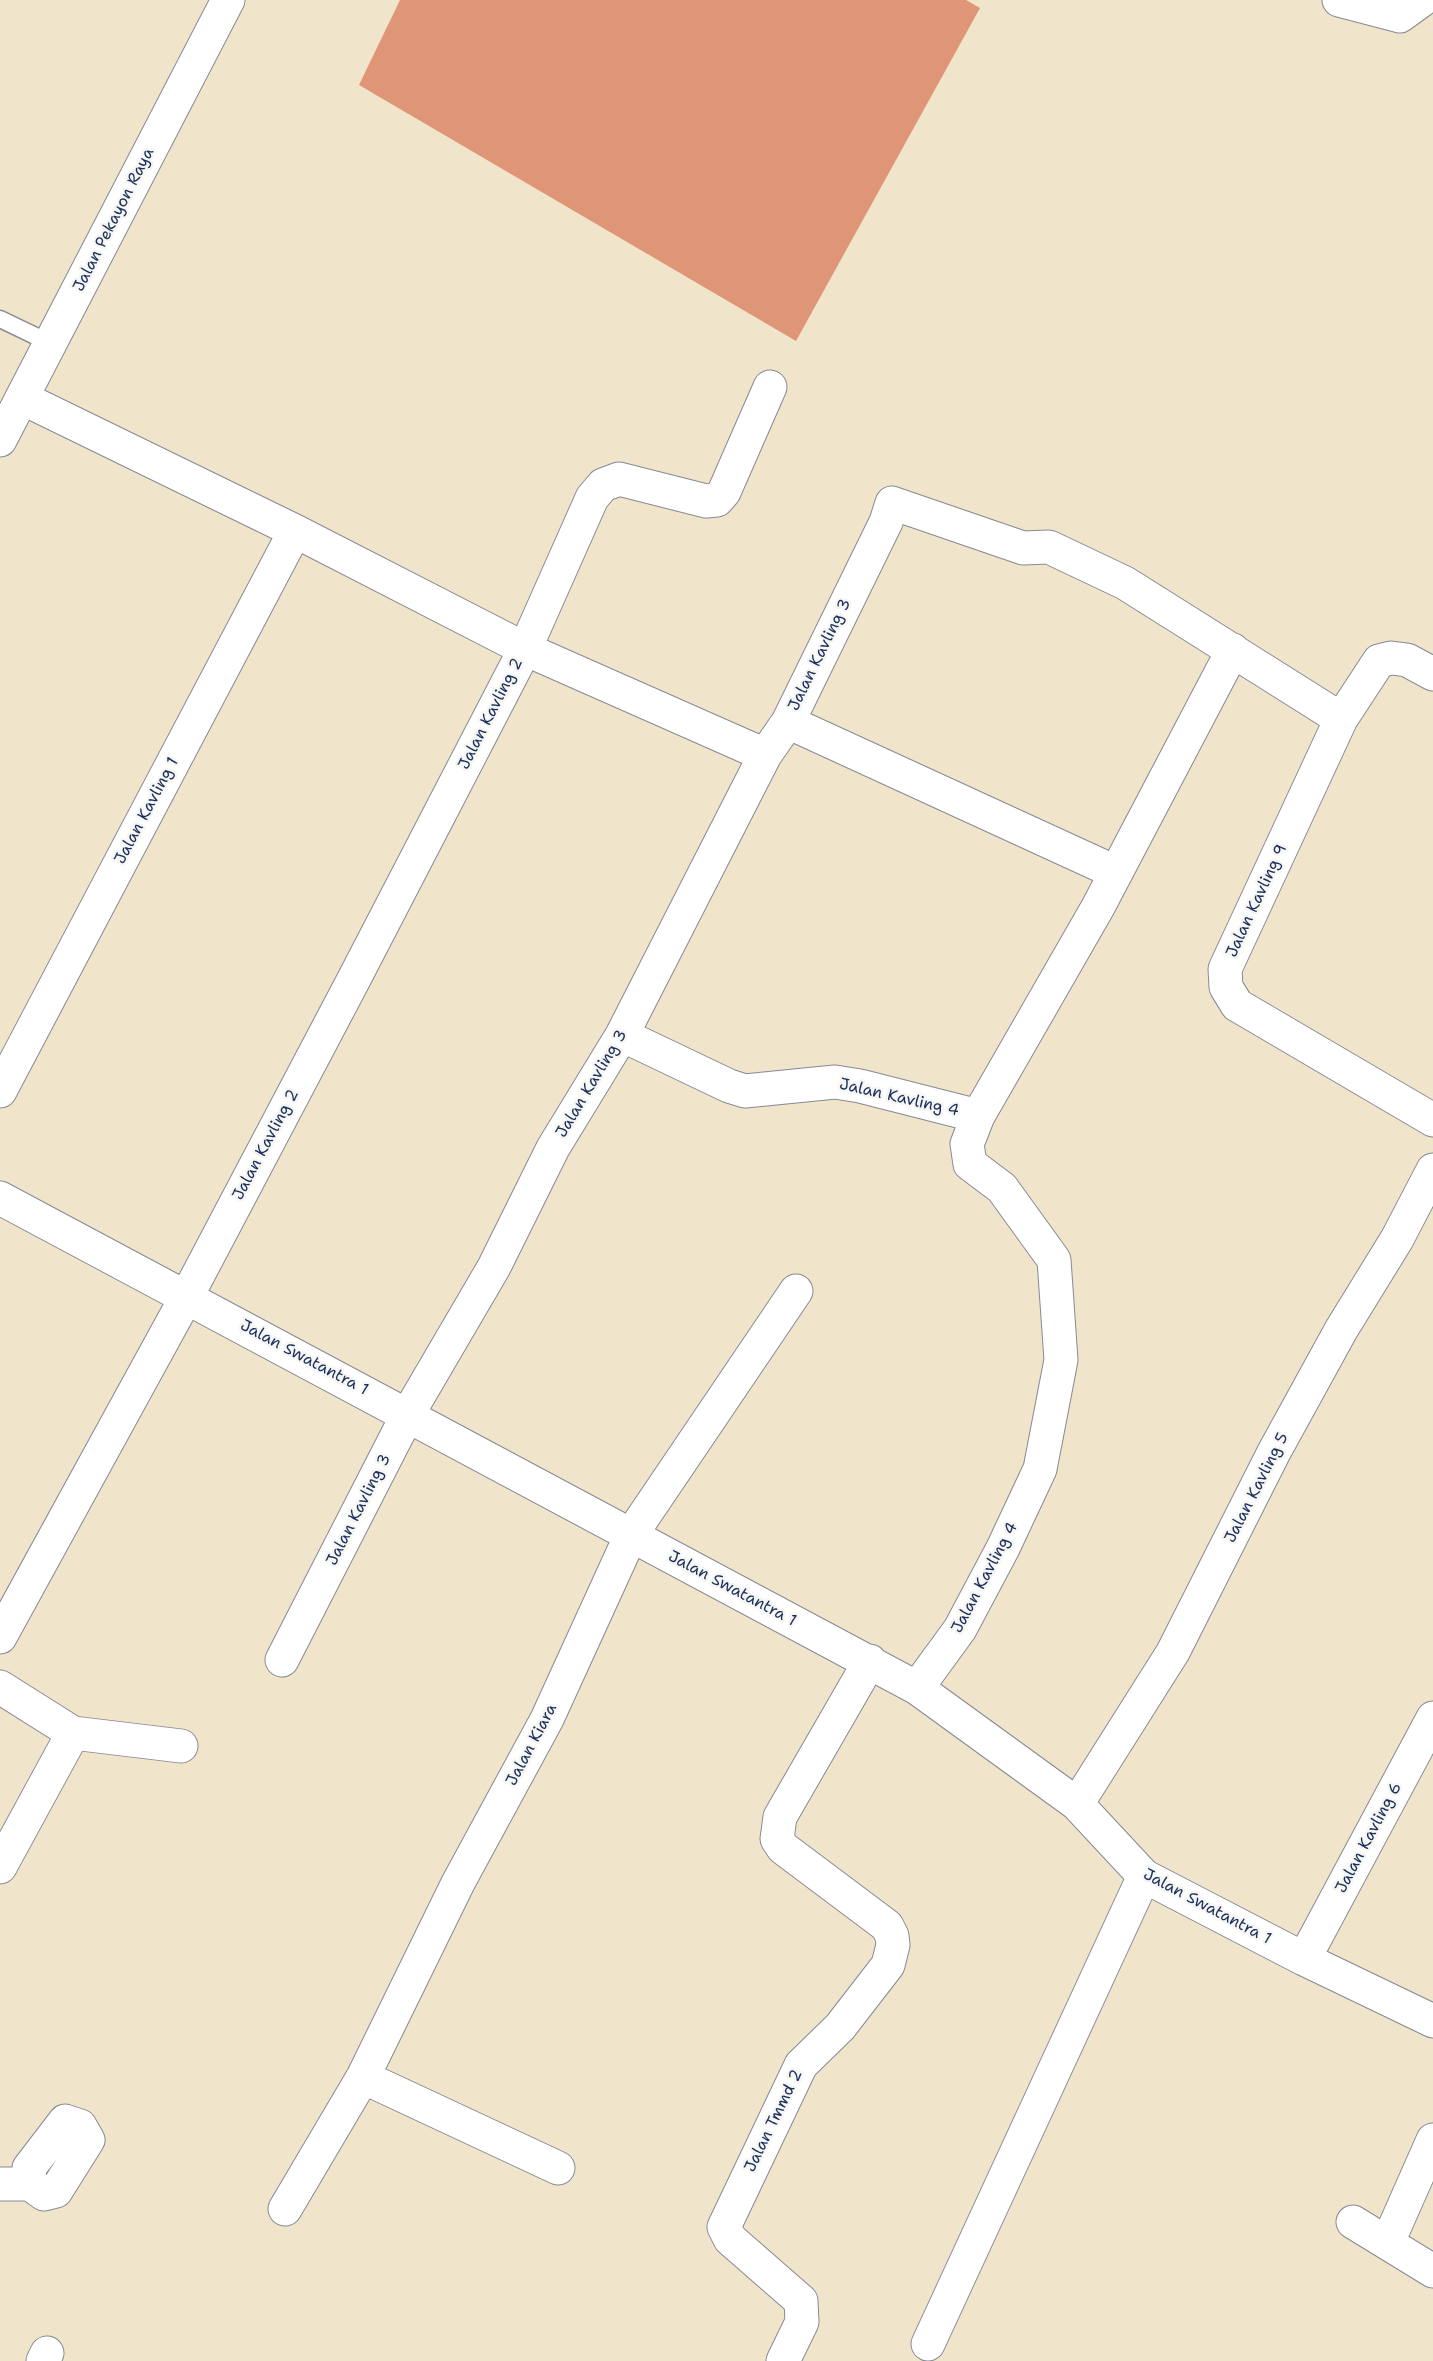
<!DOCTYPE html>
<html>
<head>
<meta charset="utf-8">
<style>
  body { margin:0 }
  canvas { display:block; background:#f0e4ca }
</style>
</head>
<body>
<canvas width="1433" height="2361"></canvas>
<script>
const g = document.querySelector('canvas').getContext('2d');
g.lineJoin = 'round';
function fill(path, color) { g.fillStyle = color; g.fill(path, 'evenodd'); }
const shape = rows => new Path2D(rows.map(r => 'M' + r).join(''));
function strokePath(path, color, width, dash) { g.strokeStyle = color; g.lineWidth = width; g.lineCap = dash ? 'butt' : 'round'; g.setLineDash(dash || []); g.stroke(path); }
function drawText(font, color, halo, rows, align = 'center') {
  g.font = font + ' "Shantell Sans",sans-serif'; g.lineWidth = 5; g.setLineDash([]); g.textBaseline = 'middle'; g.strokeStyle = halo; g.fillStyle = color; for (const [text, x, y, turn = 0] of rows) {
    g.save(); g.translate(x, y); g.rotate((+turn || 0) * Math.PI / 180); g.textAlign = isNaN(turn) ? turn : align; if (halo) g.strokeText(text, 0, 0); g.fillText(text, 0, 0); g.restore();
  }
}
const building = shape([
  [400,0,966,0,980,8,796,341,359,85]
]);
const lane = shape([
  [0,319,50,343]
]);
const street = shape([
  [1339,0,1400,16,1422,0],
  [22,398,295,531,525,649,765,755],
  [1433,674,1407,660,1391,658,1379,661,1341,719,1225,969,1226,987,1237,1005,1433,1120],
  [788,722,1115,872],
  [622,1035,729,1086,745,1091,835,1082,860,1086,978,1116,967,1144,970,1164,1002,1188,1054,1260,1061,1360,1040,1469,1003,1548,960,1629,917,1688],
  [0,1091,295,531],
  [978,1116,1098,907,1233,650],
  [0,1198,917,1688,1077,1804,1144,1876,1304,1959,1433,2021],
  [0,1637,187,1296,354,979,525,649,592,498,603,485,619,479,706,501,717,500,724,492,770,387],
  [282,1660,408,1414,494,1267,553,1148,622,1035,765,755,788,722,886,522,892,503,1023,548,1049,547,1125,583,1341,719],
  [0,1687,73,1733,0,1867],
  [73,1733,181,1746],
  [1077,1804,1173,1652,1274,1452,1341,1330,1397,1239,1433,1170],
  [1304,1959,1433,1718],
  [363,2077,558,2168],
  [0,2184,30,2184,44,2194,56,2191,88,2140,80,2126,65,2121,29,2168,30,2184],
  [285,2209,363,2077,458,1883,547,1719,631,1535,796,1291],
  [1353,2222,1433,2271],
  [1388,2242,1433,2140],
  [928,2344,1144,1876],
  [43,2361,47,2353],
  [783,2361,802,2322,801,2301,730,2239,724,2227,801,2065,840,2027,888,1965,893,1945,892,1936,887,1926,783,1848,777,1839,780,1817,870,1661]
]);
const primary = shape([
  [0,440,228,0]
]);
const streetNames = [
  ["Jalan Pekayon Raya",114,220,-63],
  ["Jalan Kavling 3",820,655,-64],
  ["Jalan Kavling 2",491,714,-63],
  ["Jalan Kavling 1",147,811,-62],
  ["Jalan Kavling 9",1257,901,-65],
  ["Jalan Kavling 3",592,1084,-59],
  ["Jalan Kavling 4",899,1098,13],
  ["Jalan Kavling 2",266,1145,-62],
  ["Jalan Swatantra 1",304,1358,28],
  ["Jalan Kavling 5",1257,1488,-63],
  ["Jalan Kavling 3",359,1510,-63],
  ["Jalan Kavling 4",985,1578,-62],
  ["Jalan Swatantra 1",732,1589,28],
  ["Jalan Kiara",532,1745,-62],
  ["Jalan Kavling 6",1369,1838,-62],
  ["Jalan Swatantra 1",1207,1907,28],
  ["Jalan Tmmd 2",774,2121,-64]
];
fill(building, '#df9677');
strokePath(lane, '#868a94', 19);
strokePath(street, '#868a94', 35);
strokePath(primary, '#868a94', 35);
strokePath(lane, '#fff', 16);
strokePath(street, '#fff', 33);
strokePath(primary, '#fff', 33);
drawText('16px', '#1b2f5e', '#f6f6f2', streetNames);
</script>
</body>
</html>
